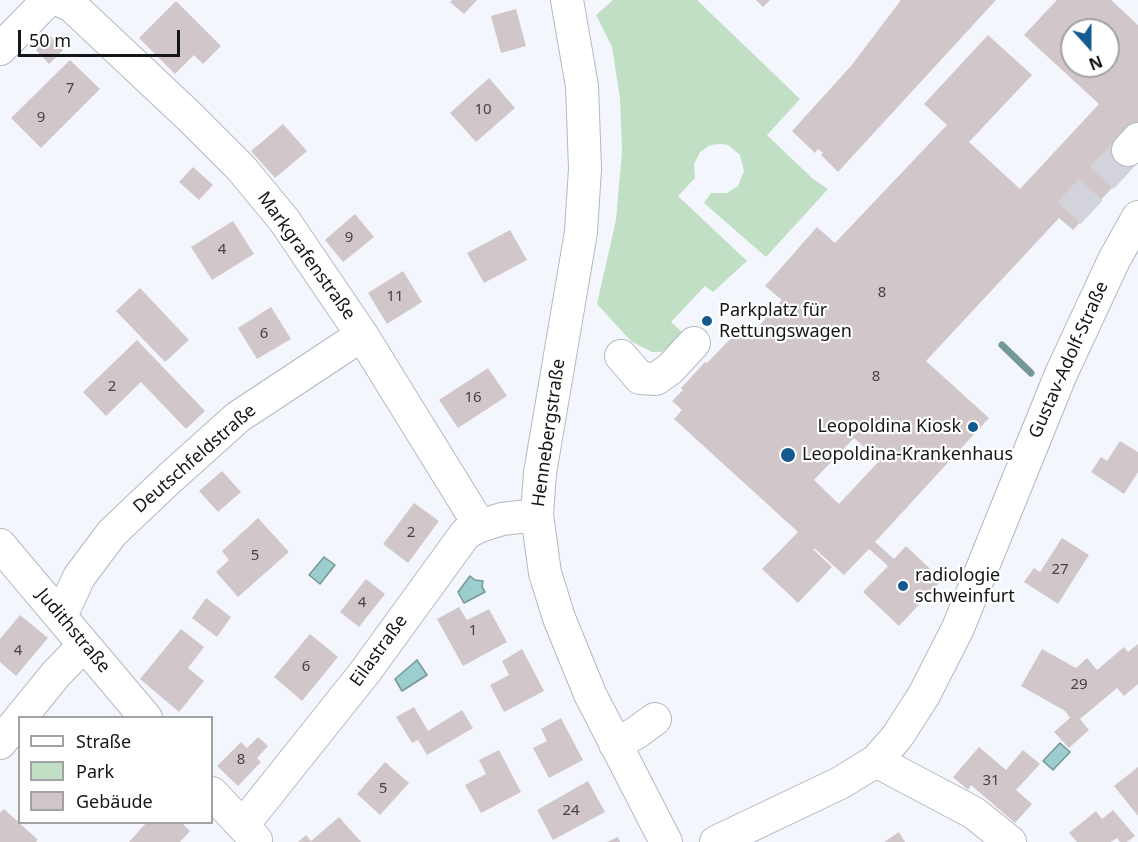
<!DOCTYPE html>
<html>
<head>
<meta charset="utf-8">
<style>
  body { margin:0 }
  #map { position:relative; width:1138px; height:842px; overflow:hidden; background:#f4f6fd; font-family:"Noto Sans",sans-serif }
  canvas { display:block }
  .legend { position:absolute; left:18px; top:716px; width:195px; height:108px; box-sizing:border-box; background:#fff; border:2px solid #a1a2a3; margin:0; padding:8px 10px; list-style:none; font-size:18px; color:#151619 }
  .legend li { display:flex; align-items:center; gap:12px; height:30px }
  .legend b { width:30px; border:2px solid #a1a2a3 }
  .north { position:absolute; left:1060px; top:18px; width:60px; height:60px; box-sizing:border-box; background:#fff; border:2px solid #a1a2a3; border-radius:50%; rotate:159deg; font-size:16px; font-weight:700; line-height:24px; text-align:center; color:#151619 }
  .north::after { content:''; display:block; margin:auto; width:21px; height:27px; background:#145a8e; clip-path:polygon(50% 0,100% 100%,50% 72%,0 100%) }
  .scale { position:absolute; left:18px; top:30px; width:162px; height:27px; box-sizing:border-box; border:3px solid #151619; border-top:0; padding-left:8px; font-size:18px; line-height:21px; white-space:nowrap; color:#151619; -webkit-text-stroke:4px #fff; paint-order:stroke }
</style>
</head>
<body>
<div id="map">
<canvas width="1138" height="842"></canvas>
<ul class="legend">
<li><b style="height:8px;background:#fff"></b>Straße</li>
<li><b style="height:16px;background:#c0dfc4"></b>Park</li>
<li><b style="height:16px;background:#d1c7cb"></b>Gebäude</li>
</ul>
<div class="north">N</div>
<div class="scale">50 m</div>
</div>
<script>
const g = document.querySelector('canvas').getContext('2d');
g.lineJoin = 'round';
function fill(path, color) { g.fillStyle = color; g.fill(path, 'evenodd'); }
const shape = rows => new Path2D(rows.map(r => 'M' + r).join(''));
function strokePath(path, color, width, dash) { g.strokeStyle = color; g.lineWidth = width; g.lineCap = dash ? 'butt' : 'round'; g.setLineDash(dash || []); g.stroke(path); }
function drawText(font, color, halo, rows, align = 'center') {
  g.font = font + ' "Noto Sans",sans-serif'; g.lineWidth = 4.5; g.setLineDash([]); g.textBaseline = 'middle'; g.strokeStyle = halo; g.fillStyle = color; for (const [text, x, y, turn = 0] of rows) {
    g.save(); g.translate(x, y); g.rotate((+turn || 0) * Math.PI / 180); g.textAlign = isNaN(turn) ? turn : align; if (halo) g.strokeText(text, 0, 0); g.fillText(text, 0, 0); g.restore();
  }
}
const green = shape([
  [613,0,697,0,800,99,767,135,813,179,828,189,766,257,704,203,711,193,727,193,738,186,744,171,740,155,728,145,721,144,710,145,700,152,694,164,695,178,678,196,747,261,713,292,705,286,671,322,684,334,670,348,660,352,652,352,631,341,597,304,616,220,622,151,620,98,612,47,596,15]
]);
const water = shape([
  [324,557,335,565,320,584,309,575,324,557],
  [470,576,475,580,483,581,482,587,485,592,464,603,458,592,470,576],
  [417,660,427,675,402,691,395,679,417,660],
  [1060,743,1070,752,1053,770,1043,761,1060,743]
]);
const stream = shape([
  [1002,345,1031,373]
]);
const building = shape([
  [452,0,477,0,464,14,450,2],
  [756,0,770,0,763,7],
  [901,0,996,0,838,172,821,155,823,153,818,149,815,153,792,131,851,66],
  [1057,0,1111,0,1138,25,1138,160,1073,230,1059,218,926,361,989,418,875,542,894,559,906,546,942,580,899,626,863,592,888,566,869,549,844,575,814,548,813,549,832,567,798,603,762,569,798,532,674,419,682,410,672,401,683,390,681,388,705,362,707,363,739,330,747,339,782,300,765,286,817,227,835,243,947,125,924,104,988,35,1032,75,969,142,1020,189,1099,104,1024,35],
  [1072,30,1108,30,1108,66,1072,66],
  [854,438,879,461,839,504,814,480],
  [176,1,221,46,203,64,194,55,175,74,139,38],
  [516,9,526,46,501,53,491,16],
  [50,36,63,50,49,64,36,50],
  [70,60,100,89,41,148,11,118],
  [489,78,515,108,476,142,450,113],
  [283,124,307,151,275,178,251,151],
  [193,167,213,185,199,200,179,182],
  [355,214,374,237,343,262,325,240],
  [233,221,254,254,212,280,191,247],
  [510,230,527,260,484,283,467,253],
  [403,271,422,302,387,324,368,293],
  [140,288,189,340,165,362,116,311],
  [271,307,291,339,257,359,238,328],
  [137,340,205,411,186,429,141,382,106,416,83,392],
  [488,368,507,396,458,428,439,400],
  [1120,441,1138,452,1138,472,1124,494,1091,472,1101,457,1107,461],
  [222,471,241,492,218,512,199,491],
  [414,503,439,521,408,563,383,544],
  [258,518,289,552,238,597,216,572,229,560,222,551],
  [1062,538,1089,555,1058,604,1024,582,1034,568,1040,572],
  [366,579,385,594,359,627,340,612],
  [206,598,231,617,217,637,192,618],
  [459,607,467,620,489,609,507,642,463,666,437,619],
  [20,615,48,638,16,676,0,662,0,639],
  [181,629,204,647,188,668,204,681,179,712,140,679],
  [310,634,338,657,302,701,274,677],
  [1138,644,1138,684,1124,696,1117,688,1080,719,1089,730,1069,748,1054,732,1070,718,1065,711,1021,686,1042,649,1076,668,1087,658,1097,670,1124,647,1128,652],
  [522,649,544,691,504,712,490,685,509,675,502,661],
  [414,707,428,731,462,710,473,728,427,755,418,740,412,743,396,717],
  [561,718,583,760,549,778,533,748,547,741,541,729],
  [258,737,268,746,257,758,261,762,238,786,217,766,241,742,247,748],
  [979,747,1006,770,1023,750,1040,764,1016,790,1032,804,1015,823,971,785,968,790,953,777],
  [499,750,521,792,481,813,465,785,486,774,479,760],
  [385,762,409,783,380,815,357,794],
  [1138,767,1138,816,1114,786],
  [588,781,605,812,553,840,537,810],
  [4,809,38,840,36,842,0,842,0,813],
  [1113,810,1135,836,1127,842,1120,842,1117,838,1111,842,1077,842,1069,833,1096,811,1102,819],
  [339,817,361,842,298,842,306,835,311,841],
  [147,822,181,822,190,831,180,842,129,842],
  [899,832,905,842,884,842],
  [618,837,620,842,607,842]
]);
const minorTunnel = shape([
  [1069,213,1128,150]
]);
const minor = shape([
  [59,0,72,6,191,118,241,168,284,220,362,335,480,526],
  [567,0,582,86,585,169,581,232,540,473,537,515,545,573,559,618,590,694,666,842],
  [0,49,48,0],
  [1128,150,1138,139],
  [621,356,640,378,656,379,670,369,694,343],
  [0,545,146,718],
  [61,616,79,577,112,533,170,478,238,417,362,335],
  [0,743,56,674,84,645],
  [615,744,636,733,655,719],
  [876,761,974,813,1010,842],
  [212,793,256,840],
  [243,825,365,672,466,533,480,526,502,519,537,515],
  [716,842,840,783,876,761,897,737,924,695,958,628,1061,374,1114,260,1138,217]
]);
const markers = [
  [707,321,6,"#145a8e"],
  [973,427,6,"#145a8e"],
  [788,455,8,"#145a8e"],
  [903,586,6,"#145a8e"]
];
const numberNames = [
  ["7",70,89],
  ["10",483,110],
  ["9",41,118],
  ["9",349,238],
  ["4",222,250],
  ["8",882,293],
  ["11",395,297],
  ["6",264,334],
  ["8",876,377],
  ["2",112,387],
  ["16",473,398],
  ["2",411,533],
  ["5",255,556],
  ["27",1060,570],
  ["4",362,603],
  ["1",473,631],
  ["4",18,651],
  ["6",306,667],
  ["29",1079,685],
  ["8",241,760],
  ["31",991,781],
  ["5",383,789],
  ["24",571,811]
];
const streetNames = [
  ["Markgrafenstraße",306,256,54],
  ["Gustav-Adolf-Straße",1069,360,-66],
  ["Hennebergstraße",549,433,-82],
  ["Deutschfeldstraße",195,459,-41],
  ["Judithstraße",73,631,50],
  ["Eilastraße",379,651,-54]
];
const poiNames = [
  ["Parkplatz für",719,311],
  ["Rettungswagen",719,332],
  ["Leopoldina Kiosk",961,427,"right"],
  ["Leopoldina-Krankenhaus",802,455],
  ["radiologie",915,576],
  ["schweinfurt",915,597]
];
fill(green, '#c0dfc4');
fill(water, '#9dcecf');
strokePath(water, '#749798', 1.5);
strokePath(stream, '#749798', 7);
fill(building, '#d1c7cb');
strokePath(minorTunnel, '#d3d4db', 32, [32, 16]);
strokePath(minor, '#b5b8c0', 34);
strokePath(minor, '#fff', 32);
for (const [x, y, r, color] of markers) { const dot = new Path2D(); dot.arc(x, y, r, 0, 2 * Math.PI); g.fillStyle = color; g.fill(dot); strokePath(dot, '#fff', 2); }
drawText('15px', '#444246', null, numberNames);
drawText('18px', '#151619', '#fff', streetNames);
drawText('18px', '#151619', '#fff', poiNames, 'left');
</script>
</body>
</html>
